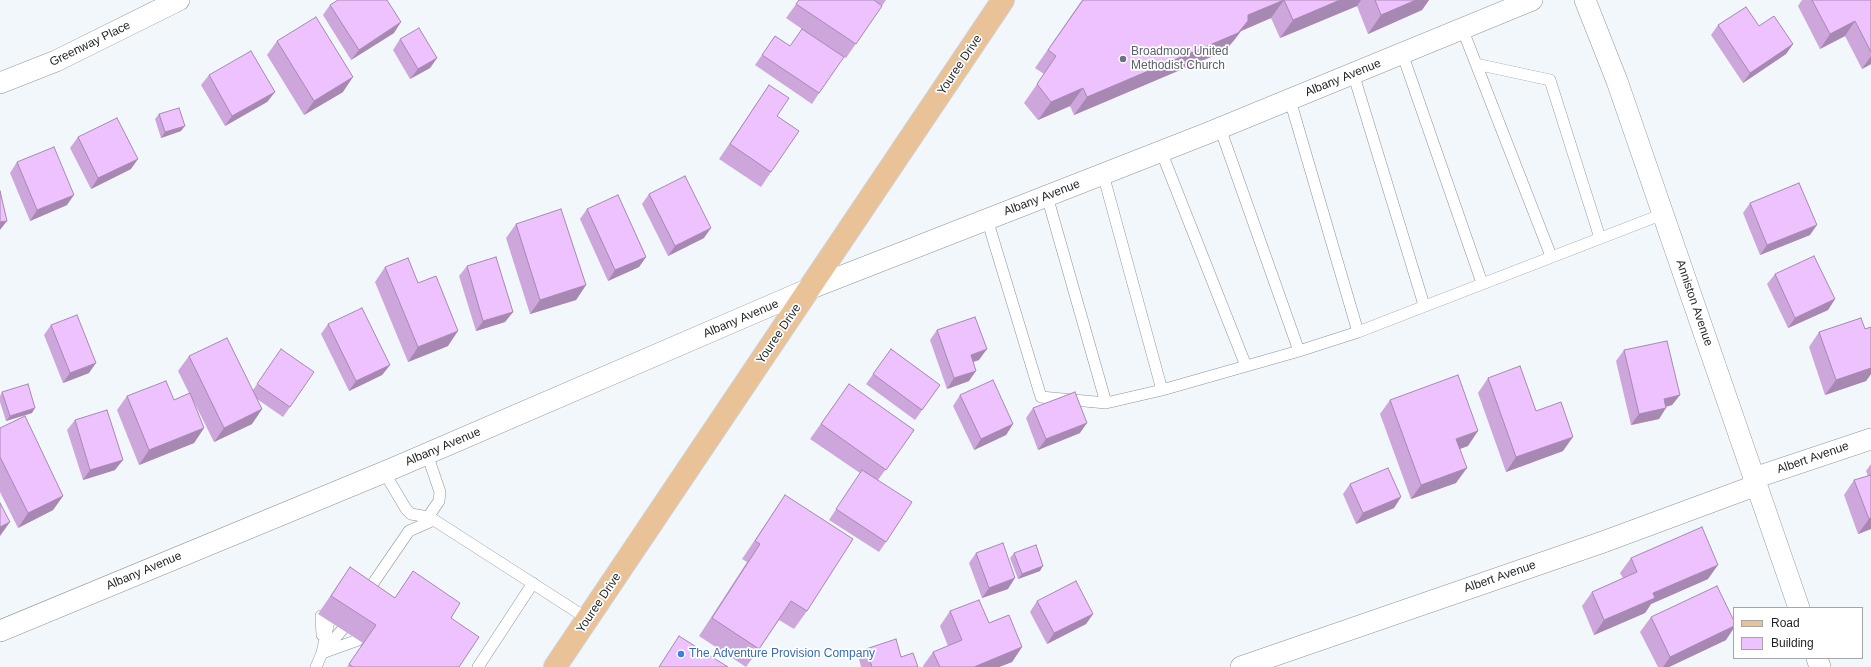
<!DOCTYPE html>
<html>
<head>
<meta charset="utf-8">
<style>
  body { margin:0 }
  #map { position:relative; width:1871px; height:667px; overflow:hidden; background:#f2f7fb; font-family:Arial,sans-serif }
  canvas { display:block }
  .legend { position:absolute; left:1733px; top:607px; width:130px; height:52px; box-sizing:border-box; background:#fff; border:1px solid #a5a6a6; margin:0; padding:5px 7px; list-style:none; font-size:12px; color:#1e2021 }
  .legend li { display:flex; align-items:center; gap:8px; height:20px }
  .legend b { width:20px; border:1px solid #a5a6a6 }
</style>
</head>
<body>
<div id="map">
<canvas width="1871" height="667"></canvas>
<ul class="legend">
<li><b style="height:5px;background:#e9c298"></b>Road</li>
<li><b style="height:11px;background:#eec2ff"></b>Building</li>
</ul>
</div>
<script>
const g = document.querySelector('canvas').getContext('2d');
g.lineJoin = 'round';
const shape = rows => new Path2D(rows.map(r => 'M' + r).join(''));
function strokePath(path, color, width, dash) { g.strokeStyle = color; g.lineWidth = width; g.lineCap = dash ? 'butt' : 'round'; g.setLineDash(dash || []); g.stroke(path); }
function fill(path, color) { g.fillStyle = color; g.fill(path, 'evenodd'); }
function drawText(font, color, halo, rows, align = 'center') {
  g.font = font + ' Arial,sans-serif'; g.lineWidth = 3.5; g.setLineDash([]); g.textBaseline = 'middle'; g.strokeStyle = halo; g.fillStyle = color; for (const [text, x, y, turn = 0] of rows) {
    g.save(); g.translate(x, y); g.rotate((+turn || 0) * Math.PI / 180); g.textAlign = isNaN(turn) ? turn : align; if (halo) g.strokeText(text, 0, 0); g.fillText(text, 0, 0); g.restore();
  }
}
const service = shape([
  [1462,28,1551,256],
  [1402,53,1482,283],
  [1476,64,1550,80,1600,238],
  [1353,73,1424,305],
  [1290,100,1358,332],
  [1220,128,1299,351],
  [1161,151,1246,366],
  [1103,174,1162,390],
  [1047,196,1106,403],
  [987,219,1041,397,1106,403,1162,390,1299,351,1358,332,1663,214],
  [427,454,440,492,439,501,428,517],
  [384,472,406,509,411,514,428,517,434,520,588,619],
  [365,595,409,531,434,520],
  [321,616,322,635],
  [324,651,342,630],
  [322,653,358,640],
  [316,667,322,653,329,621],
  [478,667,533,583]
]);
const minor = shape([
  [1585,0,1617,81,1799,608],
  [0,83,56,61,179,0],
  [1754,478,1871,439],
  [0,631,394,468,809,289,1208,133,1532,0],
  [1817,658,1820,667],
  [1241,667,1603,542,1757,485]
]);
const primary = shape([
  [555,667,1003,0]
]);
const wall = shape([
  [799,0,886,0,846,58,843,57,812,104,755,65,775,36,790,46,802,29,786,18],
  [1082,0,1429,0,1422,10,1368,34,1357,6,1280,38,1271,18,1241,31,1235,39,1225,51,1074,115,1070,106,1038,120,1024,103,1044,74,1035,68],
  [1802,0,1871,0,1871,64,1862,69,1845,36,1820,49,1798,6],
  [330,5,394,33,351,60,323,15],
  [1718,25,1759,26,1793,44,1786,54,1743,83,1711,35],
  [400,39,437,58,430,68,410,79,393,50],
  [277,41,343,92,304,115,267,55],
  [209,75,275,92,267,102,225,126,201,85],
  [769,85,777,116,771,172,761,187,719,159],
  [159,114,181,131,161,138,155,119],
  [78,137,131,169,91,189,70,148],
  [17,162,67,205,30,221,10,173],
  [649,194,704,238,668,256,642,204],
  [1750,203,1810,235,1760,255,1743,213],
  [587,209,646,257,639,267,608,281,580,219],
  [516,224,586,285,576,300,530,314,506,238],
  [467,266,513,312,505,322,476,331,459,276],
  [385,267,448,346,408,362,375,282],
  [1775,274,1835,299,1828,310,1788,328,1767,284],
  [328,324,390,365,382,375,349,391,321,334],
  [51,325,89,373,63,383,44,335],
  [1871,327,1871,374,1866,381,1825,395,1809,347,1819,332,1865,329],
  [937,330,979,360,973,362,969,381,947,389,930,340],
  [281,349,290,407,283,417,257,399,262,409,252,424,214,442,192,398,204,428,194,443,139,465,117,410,127,396,174,400,189,393,178,371,189,356,253,390],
  [891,349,940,385,915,420,866,384],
  [1624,350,1680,395,1672,405,1666,407,1659,419,1631,425,1616,361],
  [1488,378,1536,411,1563,451,1506,472,1478,393],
  [849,384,914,430,878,480,886,542,879,552,829,520,860,473,810,439],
  [2,392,32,413,6,421,0,402,0,396],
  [960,395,1013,424,1006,435,974,450,953,406],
  [1390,400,1468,446,1459,449,1456,483,1411,499,1380,414],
  [1033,408,1080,433,1038,450,1026,418],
  [75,420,115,470,83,480,67,430],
  [0,428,63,496,53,510,18,528,0,492],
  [1871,464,1871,529,1858,534,1844,495,1854,480,1868,476,1866,471],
  [1350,484,1401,497,1394,508,1356,524,1343,494],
  [785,495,807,611,794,629,779,620,759,649,746,667,699,636,747,562,742,559],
  [976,553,1008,589,982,598,969,563],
  [1014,553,1040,571,1018,579,1010,558],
  [1631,558,1708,579,1651,604,1645,613,1594,635,1582,606,1592,592,1623,578,1620,573],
  [350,567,395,598,413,571,451,618,459,667,347,667,363,643,318,614],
  [1037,601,1093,614,1086,624,1047,644,1030,612],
  [950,611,989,623,1022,647,1012,662,999,667,923,667,923,666,933,652,948,646,940,626],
  [1651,617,1726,640,1669,667,1658,667,1640,632],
  [866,649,901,657,918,667,861,667,859,659]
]);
const shadedWall = shape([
  [1284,0,1271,18,1241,31,1235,39,1225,51,1074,115,1087,97,1248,15],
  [1340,0,1361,0,1357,6,1280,38,1293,20],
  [1416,0,1429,0,1422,10,1368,34,1381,15],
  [1855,21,1845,36,1820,49,1830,34],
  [401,22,394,33,351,60,359,50],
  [1793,44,1786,54,1743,83,1750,73],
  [1871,56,1871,64,1862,69],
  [437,58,430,68,410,79,418,69],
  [353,77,343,92,304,115,314,101],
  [1083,88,1070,106,1038,120,1051,102],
  [275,92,267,102,225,126,232,116],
  [185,126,181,131,161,138,165,132],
  [138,159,131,169,91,189,98,178],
  [74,195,67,205,30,221,37,210],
  [7,221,0,230,0,222],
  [1817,225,1810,235,1760,255,1767,245],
  [711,228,704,238,668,256,675,246],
  [646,257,639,267,608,281,615,270],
  [586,285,576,300,530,314,540,300],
  [1835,299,1828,310,1788,328,1795,318],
  [513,312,505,322,476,331,483,321],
  [458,331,448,346,408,362,418,347],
  [987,349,979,360,963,365,971,355],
  [1871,361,1871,374,1866,381,1825,395,1836,380],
  [96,363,89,373,63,383,70,373],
  [390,365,382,375,349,391,356,381],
  [976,371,969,381,947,389,954,378],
  [1680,395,1672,405,1656,409,1664,399],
  [35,408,32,413,6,421,10,416],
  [1666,408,1659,419,1631,425,1639,414],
  [262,409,252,424,214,442,224,428],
  [1087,423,1080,433,1038,450,1046,439],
  [1013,424,1006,435,974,450,981,439],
  [204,428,194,443,139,465,149,450],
  [1478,431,1468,446,1446,454,1456,439],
  [1573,437,1563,451,1506,472,1516,457],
  [123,460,115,470,83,480,90,470],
  [1467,468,1456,483,1411,499,1421,485],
  [63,496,53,510,18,528,28,513],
  [1401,497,1394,508,1356,524,1363,513],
  [1871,518,1871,529,1858,534,1869,519],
  [10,522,0,536,0,527],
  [1718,565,1708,579,1651,604,1645,613,1594,635,1604,620,1653,593],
  [1043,566,1040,571,1018,579,1022,574],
  [1015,578,1008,589,982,598,989,588],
  [1093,614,1086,624,1047,644,1054,633],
  [1734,626,1734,628,1726,640,1669,667,1663,667,1670,657],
  [1022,647,1012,662,999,667,974,667]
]);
const building = shape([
  [338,0,387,0,401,22,359,50,330,5,338,0],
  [799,0,874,0,882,6,856,44,796,4,799,0],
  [1083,0,1284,0,1248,15,1248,21,1238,33,1087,97,1083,88,1051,102,1037,84,1056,56,1048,50,1083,0],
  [1284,0,1340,0,1293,20,1284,0],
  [1375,0,1416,0,1381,15,1375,0],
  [1812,0,1871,0,1871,52,1855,21,1830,34,1812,0],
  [1746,7,1759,26,1774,16,1793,44,1750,73,1718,25,1746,7],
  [316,17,353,77,314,101,277,41,316,17],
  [419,28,437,58,418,69,400,39,419,28],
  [802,29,844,57,819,93,762,55,775,36,790,46,802,29],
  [251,51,275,92,232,116,209,75,251,51],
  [769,85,789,98,777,116,799,131,771,172,730,144,769,85],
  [179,108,185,126,165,132,159,114,179,108],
  [117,118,138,159,98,178,78,137,117,118],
  [54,147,74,195,37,210,17,162,54,147],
  [685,176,711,228,675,246,649,194,685,176],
  [1799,183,1817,225,1767,245,1750,203,1799,183],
  [0,191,7,221,0,222,0,191],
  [618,195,646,257,615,270,587,209,618,195],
  [561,209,586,285,540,300,516,224,561,209],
  [1814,256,1835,299,1795,318,1775,274,1814,256],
  [496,257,513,312,483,321,467,266,496,257],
  [408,258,418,283,436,276,458,331,418,347,385,267,408,258],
  [362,308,390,365,356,381,328,324,362,308],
  [77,315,96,363,70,373,51,325,77,315],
  [975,317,987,349,971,355,976,371,954,378,937,330,975,317],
  [1861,318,1865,329,1871,327,1871,368,1836,380,1819,332,1861,318],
  [227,338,262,409,224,428,189,356,227,338],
  [1667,341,1680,395,1664,399,1666,408,1639,414,1624,350,1667,341],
  [281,349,314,372,290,407,257,384,281,349],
  [891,349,940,385,922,410,873,374,891,349],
  [1520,366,1536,411,1561,402,1573,437,1516,457,1488,378,1520,366],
  [1458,375,1478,431,1456,439,1467,468,1421,485,1390,400,1458,375],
  [993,380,1013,424,981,439,960,395,993,380],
  [166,381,174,400,190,393,204,428,149,450,127,396,166,381],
  [28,384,35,408,10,416,2,392,28,384],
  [849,384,914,430,886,470,821,424,849,384],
  [1075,392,1087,423,1046,439,1033,408,1075,392],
  [107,410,123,460,90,470,75,420,107,410],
  [25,416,63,496,28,513,0,457,0,428,25,416],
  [1388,468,1401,497,1363,513,1350,484,1388,468],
  [862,470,912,502,886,542,836,509,862,470],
  [1871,475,1871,518,1869,519,1854,480,1871,475],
  [785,495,853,539,807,611,791,601,759,649,712,618,760,544,755,541,785,495],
  [0,503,10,522,0,527,0,503],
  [1702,527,1718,565,1653,593,1655,598,1604,620,1592,592,1637,572,1631,558,1702,527],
  [1003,543,1015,578,989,588,976,553,1003,543],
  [1036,545,1043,566,1022,574,1014,553,1036,545],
  [350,567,395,598,413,571,460,603,451,618,479,637,459,667,353,667,349,664,376,625,331,596,350,567],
  [1076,581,1093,614,1054,633,1037,601,1076,581],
  [1717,586,1734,621,1734,626,1670,657,1651,617,1717,586],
  [979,600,989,623,1009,615,1022,647,974,667,940,667,933,652,962,640,950,611,979,600],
  [679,636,728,667,659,667,679,636],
  [896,639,901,657,913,653,918,667,872,667,866,649,896,639]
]);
const markers = [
  [1123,59,4,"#6b7280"],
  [681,654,4,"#3f7fe0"]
];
const streetNames = [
  ["Greenway Place",90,44,-26],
  ["Youree Drive",960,65,-56],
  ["Albany Avenue",1343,78,-22],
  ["Albany Avenue",1042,198,-21],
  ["Anniston Avenue",1694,303,71],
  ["Albany Avenue",741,319,-23],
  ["Youree Drive",779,334,-56],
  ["Albany Avenue",443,447,-23],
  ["Albert Avenue",1813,458,-19],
  ["Albany Avenue",144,571,-23],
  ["Albert Avenue",1500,577,-19],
  ["Youree Drive",599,603,-56]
];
const worshipNames = [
  ["Broadmoor United",1131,52],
  ["Methodist Church",1131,66]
];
const shopNames = [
  ["The Adventure Provision Company",689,654]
];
strokePath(service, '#909497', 12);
strokePath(minor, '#909497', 22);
strokePath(primary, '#d2d2d3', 24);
strokePath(service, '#fff', 11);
strokePath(minor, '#fff', 21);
strokePath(primary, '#e9c298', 22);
fill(wall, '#cda7db');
fill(shadedWall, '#a788b2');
fill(building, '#eec2ff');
strokePath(building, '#a788b2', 1);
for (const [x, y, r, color] of markers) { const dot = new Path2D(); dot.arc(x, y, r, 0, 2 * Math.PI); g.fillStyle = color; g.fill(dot); strokePath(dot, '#fff', 1.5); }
drawText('12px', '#1e2021', '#fff', streetNames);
drawText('12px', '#5b616d', '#fff', worshipNames, 'left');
drawText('12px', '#366cbe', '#fff', shopNames, 'left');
</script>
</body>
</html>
